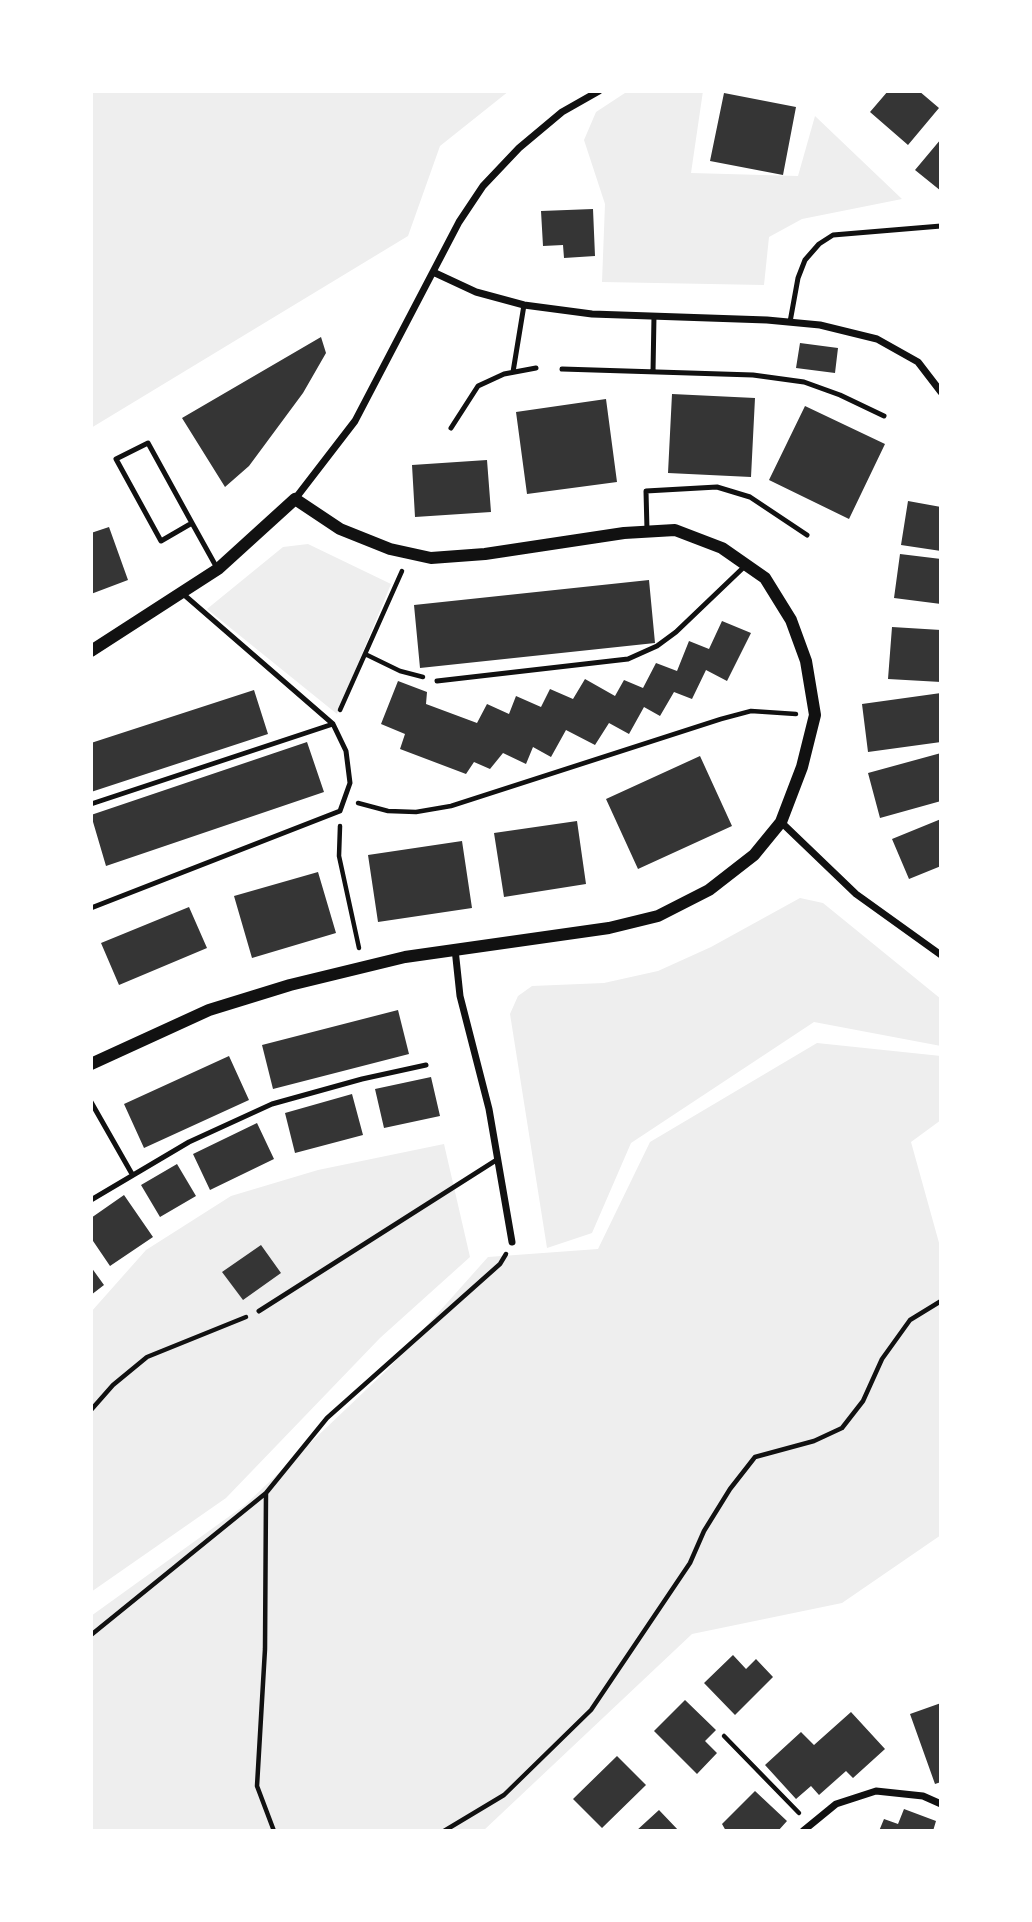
<!DOCTYPE html>
<html>
<head>
<meta charset="utf-8">
<style>
  body { margin:0 }
  #map { position:relative; width:1032px; height:1922px; overflow:hidden; background:#fff; font-family:"Fira Sans Condensed",sans-serif }
  canvas { display:block }
  .frame { position:absolute; inset:0; border:93px solid #fff; pointer-events:none }
</style>
</head>
<body>
<div id="map">
<canvas width="1032" height="1922"></canvas>
<div class="frame"></div>
</div>
<script>
const g = document.querySelector('canvas').getContext('2d');
g.lineJoin = 'round';
function fill(path, color) { g.fillStyle = color; g.fill(path, 'evenodd'); }
const shape = rows => new Path2D(rows.map(r => 'M' + r).join(''));
function strokePath(path, color, width, dash) { g.strokeStyle = color; g.lineWidth = width; g.lineCap = dash ? 'butt' : 'round'; g.setLineDash(dash || []); g.stroke(path); }
const green = shape([
  [91,91,509,91,440,146,408,236,91,428],
  [628,91,703,91,691,173,798,176,815,116,902,199,802,219,769,237,764,285,602,282,605,204,584,140,596,112],
  [308,544,391,584,337,714,207,609,283,547],
  [800,898,823,903,941,999,941,1046,814,1022,631,1143,592,1233,547,1248,510,1014,518,996,532,986,604,983,658,971,711,947],
  [817,1043,941,1056,941,1120,911,1142,941,1250,941,1535,842,1603,692,1634,483,1831,91,1831,91,1616,245,1505,388,1369,488,1257,598,1249,650,1142],
  [444,1144,470,1257,380,1338,226,1498,91,1592,91,1312,146,1250,231,1196,318,1170]
]);
const building = shape([
  [888,91,919,91,939,108,908,145,870,112],
  [724,93,796,107,783,175,710,161],
  [941,139,941,191,915,170],
  [593,209,595,256,564,258,563,245,543,246,541,211],
  [321,337,326,353,303,393,249,466,225,487,182,418],
  [800,343,838,348,835,373,796,368],
  [672,394,755,398,751,477,668,473],
  [606,399,617,482,527,494,516,412],
  [805,406,885,444,849,519,769,480],
  [487,460,491,512,415,517,412,465],
  [908,501,941,507,941,551,901,545],
  [109,527,128,580,91,594,91,533],
  [900,554,941,559,941,604,894,598],
  [649,580,655,643,420,668,414,605],
  [722,621,751,633,727,681,706,670,692,699,674,692,660,716,644,707,629,734,609,723,595,745,566,730,551,757,533,747,526,764,503,753,490,769,474,762,466,774,400,749,405,734,381,724,398,681,427,692,426,704,477,723,487,704,509,714,516,696,541,707,550,689,573,699,585,679,615,696,624,680,643,688,656,663,677,671,689,641,709,649],
  [892,627,941,630,941,682,888,679],
  [254,690,268,734,91,792,91,743],
  [941,693,941,742,868,752,862,704],
  [307,742,324,792,106,866,91,815],
  [941,753,941,801,880,818,868,773],
  [700,756,732,826,638,869,606,799],
  [941,819,941,866,909,879,892,839],
  [577,821,586,884,504,897,494,833],
  [462,841,472,908,378,922,368,855],
  [318,872,336,933,252,958,234,896],
  [189,907,207,948,119,985,101,943],
  [398,1010,409,1054,273,1089,262,1045],
  [229,1056,249,1100,144,1148,124,1104],
  [431,1077,440,1116,384,1128,375,1089],
  [352,1094,363,1135,295,1153,285,1113],
  [257,1123,274,1159,210,1190,193,1154],
  [177,1164,196,1196,160,1217,141,1185],
  [124,1195,153,1237,110,1266,91,1238,91,1218],
  [261,1245,281,1273,243,1300,222,1272],
  [91,1267,104,1285,91,1295],
  [733,1655,746,1669,756,1659,773,1677,735,1715,704,1683],
  [685,1700,716,1730,705,1741,717,1753,697,1774,654,1731],
  [941,1703,941,1782,935,1784,910,1714],
  [851,1712,885,1749,853,1778,846,1771,819,1795,811,1786,796,1799,765,1765,801,1732,814,1745],
  [617,1756,646,1785,602,1828,573,1799],
  [755,1791,787,1821,778,1831,726,1831,722,1824],
  [904,1809,936,1821,933,1831,879,1831,884,1819,898,1824],
  [659,1810,679,1831,636,1831]
]);
const path = shape([
  [365,654,400,671,423,677],
  [340,710,402,571],
  [358,803,388,811,416,812,451,806,721,719,751,711,796,714],
  [340,826,339,856,359,948],
  [91,1410,113,1385,147,1357,246,1317],
  [91,1635,266,1493],
  [724,1736,799,1813],
  [274,1831,257,1786,265,1649,266,1493,327,1418,500,1264,506,1254],
  [444,1831,504,1795,591,1710,690,1563,704,1531,730,1489,755,1457,814,1441,842,1428,863,1401,882,1359,910,1320,941,1301]
]);
const service = shape([
  [790,322,798,278,805,260,819,244,833,235,941,226],
  [562,369,753,375,804,382,840,395,884,416],
  [513,372,524,305],
  [653,372,654,316],
  [451,428,478,386,504,374,536,368],
  [192,523,161,541,116,459,148,443,192,523,217,568],
  [647,530,646,491,717,487,750,497,807,535],
  [437,681,628,659,657,646,676,632,745,566],
  [91,804,333,724],
  [91,908,340,811,350,783,346,751,333,724,182,593],
  [91,1102,132,1174],
  [91,1200,189,1142,272,1104,362,1079,426,1065],
  [259,1311,498,1159]
]);
const minor = shape([
  [433,272,476,292,524,305,592,314,767,320,820,325,877,339,918,362,941,392],
  [295,499,355,421,459,222,483,186,519,148,562,112,599,91],
  [781,822,856,894,941,955],
  [455,949,460,996,489,1109,512,1242],
  [803,1831,836,1804,876,1791,923,1796,941,1804]
]);
const tertiary = shape([
  [91,651,218,569,295,499,340,529,390,549,431,558,485,554,624,533,675,530,722,548,765,578,791,620,806,661,815,715,802,767,781,822,754,855,709,890,658,916,609,928,405,957,290,985,209,1010,91,1064]
]);
fill(green, '#eee');
fill(building, '#353535');
strokePath(path, '#111', 4.5);
strokePath(service, '#111', 5);
strokePath(minor, '#111', 7);
strokePath(tertiary, '#111', 12);
</script>
</body>
</html>
